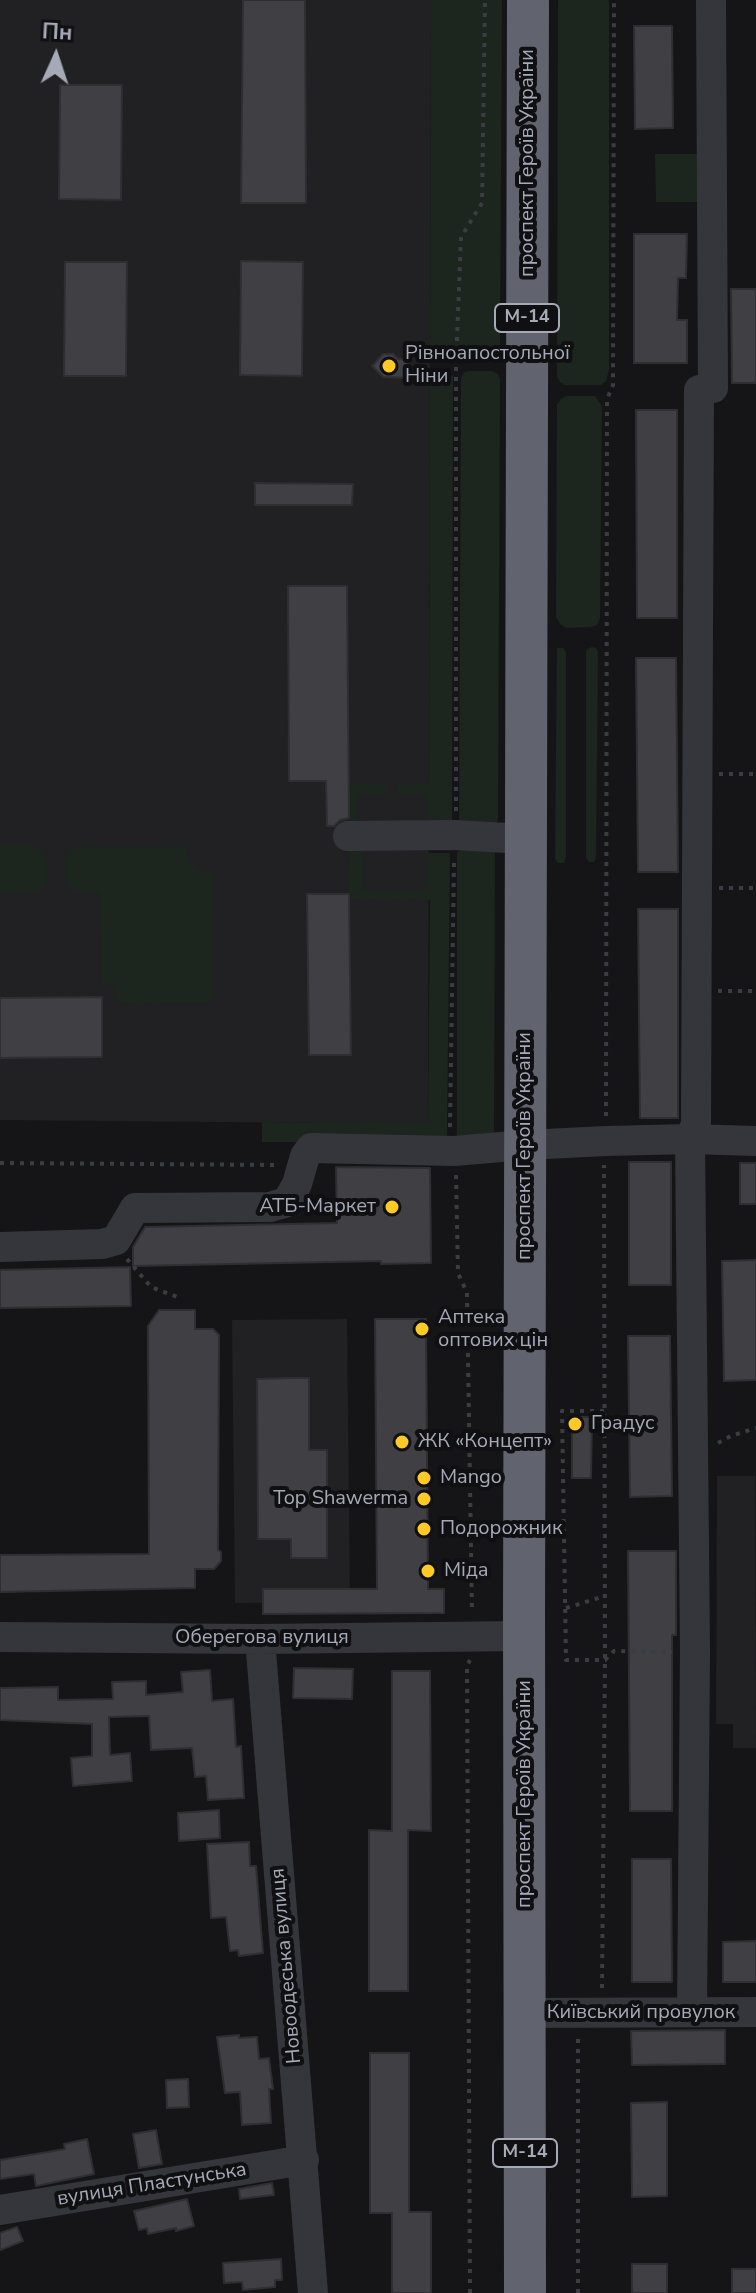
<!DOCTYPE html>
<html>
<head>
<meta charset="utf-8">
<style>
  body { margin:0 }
  #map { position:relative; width:756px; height:2293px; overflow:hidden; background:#151517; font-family:"Nunito Sans",sans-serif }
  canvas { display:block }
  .north { position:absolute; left:16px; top:16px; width:80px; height:80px; -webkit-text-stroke:6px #101012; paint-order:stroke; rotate:3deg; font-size:22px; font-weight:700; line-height:32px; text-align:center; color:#a6aab8 }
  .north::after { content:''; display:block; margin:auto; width:28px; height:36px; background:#a6aab8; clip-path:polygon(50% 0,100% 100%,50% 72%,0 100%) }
</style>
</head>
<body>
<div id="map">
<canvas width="756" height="2293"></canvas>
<div class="north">Пн</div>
</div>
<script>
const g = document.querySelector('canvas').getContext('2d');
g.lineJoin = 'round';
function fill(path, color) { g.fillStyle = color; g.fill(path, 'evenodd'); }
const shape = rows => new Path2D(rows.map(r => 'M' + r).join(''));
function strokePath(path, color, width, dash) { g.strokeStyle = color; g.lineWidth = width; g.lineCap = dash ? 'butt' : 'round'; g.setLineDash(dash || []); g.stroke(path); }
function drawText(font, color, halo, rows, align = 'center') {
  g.font = font + ' "Nunito Sans",sans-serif'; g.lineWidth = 8; g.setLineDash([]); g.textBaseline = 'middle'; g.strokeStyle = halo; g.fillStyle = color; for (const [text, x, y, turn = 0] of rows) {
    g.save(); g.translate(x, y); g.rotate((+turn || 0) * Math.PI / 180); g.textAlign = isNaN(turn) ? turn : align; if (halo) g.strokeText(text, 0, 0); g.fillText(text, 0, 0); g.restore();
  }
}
const built = shape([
  [0,0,431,0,428,1124,0,1120],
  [347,1319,350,1602,235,1603,232,1320],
  [755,1437,756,1748,733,1748,733,1724,716,1724,717,1476,755,1476]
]);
const green = shape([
  [431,0,502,0,500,348,492,357,470,357,465,354,462,350,430,348],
  [558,0,609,0,609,370,606,381,601,385,565,385,560,382,557,376],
  [655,154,701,154,701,202,656,202],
  [469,371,492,371,498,374,500,379,498,818,496,826,459,822,461,379,463,373],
  [449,374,453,376,452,827,426,829,426,794,398,794,398,784,429,784,430,375],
  [566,396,595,396,602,406,600,618,597,625,591,627,566,628,560,624,556,617,557,405,561,399],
  [592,647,596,648,598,652,596,858,594,862,589,862,586,857,586,652,587,649],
  [557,648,563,648,566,652,566,857,564,863,558,863,555,859],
  [349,784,387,784,387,794,358,794,357,829,350,825],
  [0,845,32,845,43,852,46,858,48,879,42,891,35,893,0,894],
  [83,846,185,847,187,857,192,865,201,872,213,874,212,1002,117,1004,116,985,102,985,100,893,76,892,69,888,66,880,65,857,73,848],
  [348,847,362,847,363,891,425,891,427,853,450,853,447,1137,440,1142,262,1142,262,1122,428,1123,430,900,349,899],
  [463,847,495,852,494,1133,457,1137,457,853]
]);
const building = shape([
  [243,0,305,0,306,203,241,203,243,0],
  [634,26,672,26,673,128,635,129,634,26],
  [60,85,122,85,121,200,59,199,60,85],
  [634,234,687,234,686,278,678,278,677,320,687,320,687,363,634,363,634,234],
  [241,261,303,262,302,376,240,375,241,261],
  [65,262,127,262,126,376,64,376,65,262],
  [731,289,756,289,756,383,732,383,731,289],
  [383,354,393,354,398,359,408,359,408,378,383,377,372,366,383,354],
  [636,410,677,410,677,618,637,618,636,410],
  [255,483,353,484,352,505,255,505,255,483],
  [288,586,347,586,349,818,340,820,334,826,327,826,326,781,289,781,288,586],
  [636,658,676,658,678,872,638,872,636,658],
  [307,894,349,894,351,1055,309,1055,307,894],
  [638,909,678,909,678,1118,640,1118,638,909],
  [102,997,102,1057,0,1058,0,998,102,997],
  [629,1162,671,1162,671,1285,629,1285,629,1162],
  [740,1163,756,1163,756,1204,740,1204,740,1163],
  [336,1167,430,1168,431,1263,381,1264,381,1261,133,1266,133,1247,145,1227,337,1223,336,1167],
  [756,1260,756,1380,724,1381,722,1261,756,1260],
  [130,1267,131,1306,0,1308,0,1270,130,1267],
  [159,1310,195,1310,195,1329,213,1329,219,1335,218,1550,221,1552,221,1561,214,1569,195,1569,195,1588,0,1592,0,1555,149,1554,148,1326,159,1310],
  [375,1319,426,1319,428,1589,444,1589,444,1613,263,1614,263,1589,377,1589,375,1319],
  [628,1336,670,1336,672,1496,630,1497,628,1336],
  [291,1378,309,1378,309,1450,327,1450,327,1558,291,1558,291,1539,258,1539,257,1379,291,1378],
  [572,1417,592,1417,591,1478,572,1478,572,1417],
  [628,1551,676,1551,676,1635,672,1635,672,1811,630,1811,628,1551],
  [294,1668,353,1669,352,1699,293,1698,294,1668],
  [210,1670,212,1701,233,1699,236,1747,241,1746,244,1798,208,1800,206,1776,195,1777,192,1748,151,1750,149,1716,109,1717,110,1755,130,1753,132,1781,73,1786,71,1758,92,1756,92,1724,0,1720,0,1688,58,1687,58,1700,113,1699,112,1682,146,1681,146,1695,183,1692,181,1672,210,1670],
  [392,1671,430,1671,431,1831,408,1830,408,1991,369,1991,369,1830,392,1831,392,1671],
  [219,1810,220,1838,179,1841,178,1813,219,1810],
  [249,1842,250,1866,256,1866,263,1953,239,1956,238,1950,230,1951,226,1917,211,1918,207,1844,249,1842],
  [632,1859,671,1859,672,1982,632,1982,632,1859],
  [756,1941,756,1982,723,1982,723,1942,756,1941],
  [725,2030,725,2064,632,2065,631,2031,725,2030],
  [239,2035,239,2038,257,2037,259,2059,269,2058,273,2089,269,2089,271,2123,242,2125,240,2092,225,2093,217,2037,239,2035],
  [370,2053,409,2053,409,2212,431,2212,431,2293,392,2293,392,2213,370,2213,370,2053],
  [188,2079,189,2107,167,2108,166,2080,188,2079],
  [667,2102,667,2196,632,2197,631,2103,667,2102],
  [156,2130,162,2164,139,2168,133,2134,156,2130],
  [87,2139,94,2174,36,2186,34,2174,0,2179,0,2160,65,2149,64,2144,87,2139],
  [272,2183,274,2195,240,2199,239,2189,272,2183],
  [187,2199,194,2226,176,2231,176,2228,148,2234,147,2228,139,2230,134,2211,187,2199],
  [17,2227,23,2241,0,2250,0,2233,17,2227],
  [281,2259,282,2280,275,2280,275,2287,243,2290,242,2282,224,2283,223,2263,281,2259],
  [632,2264,667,2264,667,2293,632,2293,632,2264],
  [732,2269,756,2269,756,2293,732,2293,732,2269]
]);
const path = shape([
  [719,774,756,774],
  [456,811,456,365,461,237,482,203,485,0],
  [719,888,756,888],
  [718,991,756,991],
  [606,1116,607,399,613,385,614,0],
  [450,1127,454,860],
  [0,1163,278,1165],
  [456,1175,458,1273,467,1293,472,1613],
  [127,1259,151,1287,180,1298],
  [604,1411,562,1411,566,1660,605,1660,614,1651,672,1652],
  [718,1443,731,1436,756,1428],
  [566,1608,605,1596],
  [602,1988,605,1660,604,1165],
  [470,2293,467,1666,470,1660],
  [578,2293,578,2036]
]);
const minor = shape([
  [348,836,454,835,525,839],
  [0,1247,102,1244,116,1240,135,1208,270,1207,287,1202,297,1184,305,1156,311,1148,454,1151,525,1145,606,1141,690,1139,756,1141],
  [0,1637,260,1639,524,1636],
  [260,1639,313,2293],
  [692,2012,695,1652,690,1139,696,1124,699,390,713,388,711,0],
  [525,2013,756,2012],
  [0,2210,304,2160]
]);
const highway = shape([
  [525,2293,524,1609,528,0]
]);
const markers = [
  [389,366,8,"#ffca25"],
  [392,1207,8,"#ffca25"],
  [422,1329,8,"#ffca25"],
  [575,1424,8,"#ffca25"],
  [402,1442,8,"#ffca25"],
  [424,1478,8,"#ffca25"],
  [424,1499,8,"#ffca25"],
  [424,1529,8,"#ffca25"],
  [428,1571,8,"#ffca25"]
];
const shields = [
  [527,318,64],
  [525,2153,64]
];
const shieldNames = [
  ["М-14",527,318],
  ["М-14",525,2153]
];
const streetNames = [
  ["проспект Героїв України",528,163,-90],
  ["проспект Героїв України",525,1146,-90],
  ["Оберегова вулиця",262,1638],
  ["проспект Героїв України",525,1794,-90],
  ["Новоодеська вулиця",287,1966,-95],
  ["Київський провулок",641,2013],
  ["вулиця Пластунська",152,2185,-9]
];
const poiNames = [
  ["Рівноапостольної",405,354],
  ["Ніни",405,377],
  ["АТБ-Маркет",376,1207,"right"],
  ["Аптека",438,1318],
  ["оптових цін",438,1341],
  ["Градус",591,1424],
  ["ЖК «Концепт»",418,1442],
  ["Mango",440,1478],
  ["Top Shawerma",408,1499,"right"],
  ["Подорожник",440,1529],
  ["Міда",444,1571]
];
fill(built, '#212124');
fill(green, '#1c251e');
fill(building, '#3f3f44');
strokePath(building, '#2f2f33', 2);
strokePath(path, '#3b3d43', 4, [4, 6]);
strokePath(minor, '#35363c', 30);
strokePath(highway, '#61636e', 42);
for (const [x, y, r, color] of markers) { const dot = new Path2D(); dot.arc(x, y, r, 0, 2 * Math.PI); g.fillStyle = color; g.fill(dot); strokePath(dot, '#101012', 3); }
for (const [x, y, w] of shields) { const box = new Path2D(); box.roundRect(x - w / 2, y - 14, w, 28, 6); g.fillStyle = '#101012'; g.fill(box); strokePath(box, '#a6aab8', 2); }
drawText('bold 18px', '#a6aab8', null, shieldNames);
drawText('20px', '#a6aab8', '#101012', streetNames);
drawText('20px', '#a6aab8', '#101012', poiNames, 'left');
</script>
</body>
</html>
